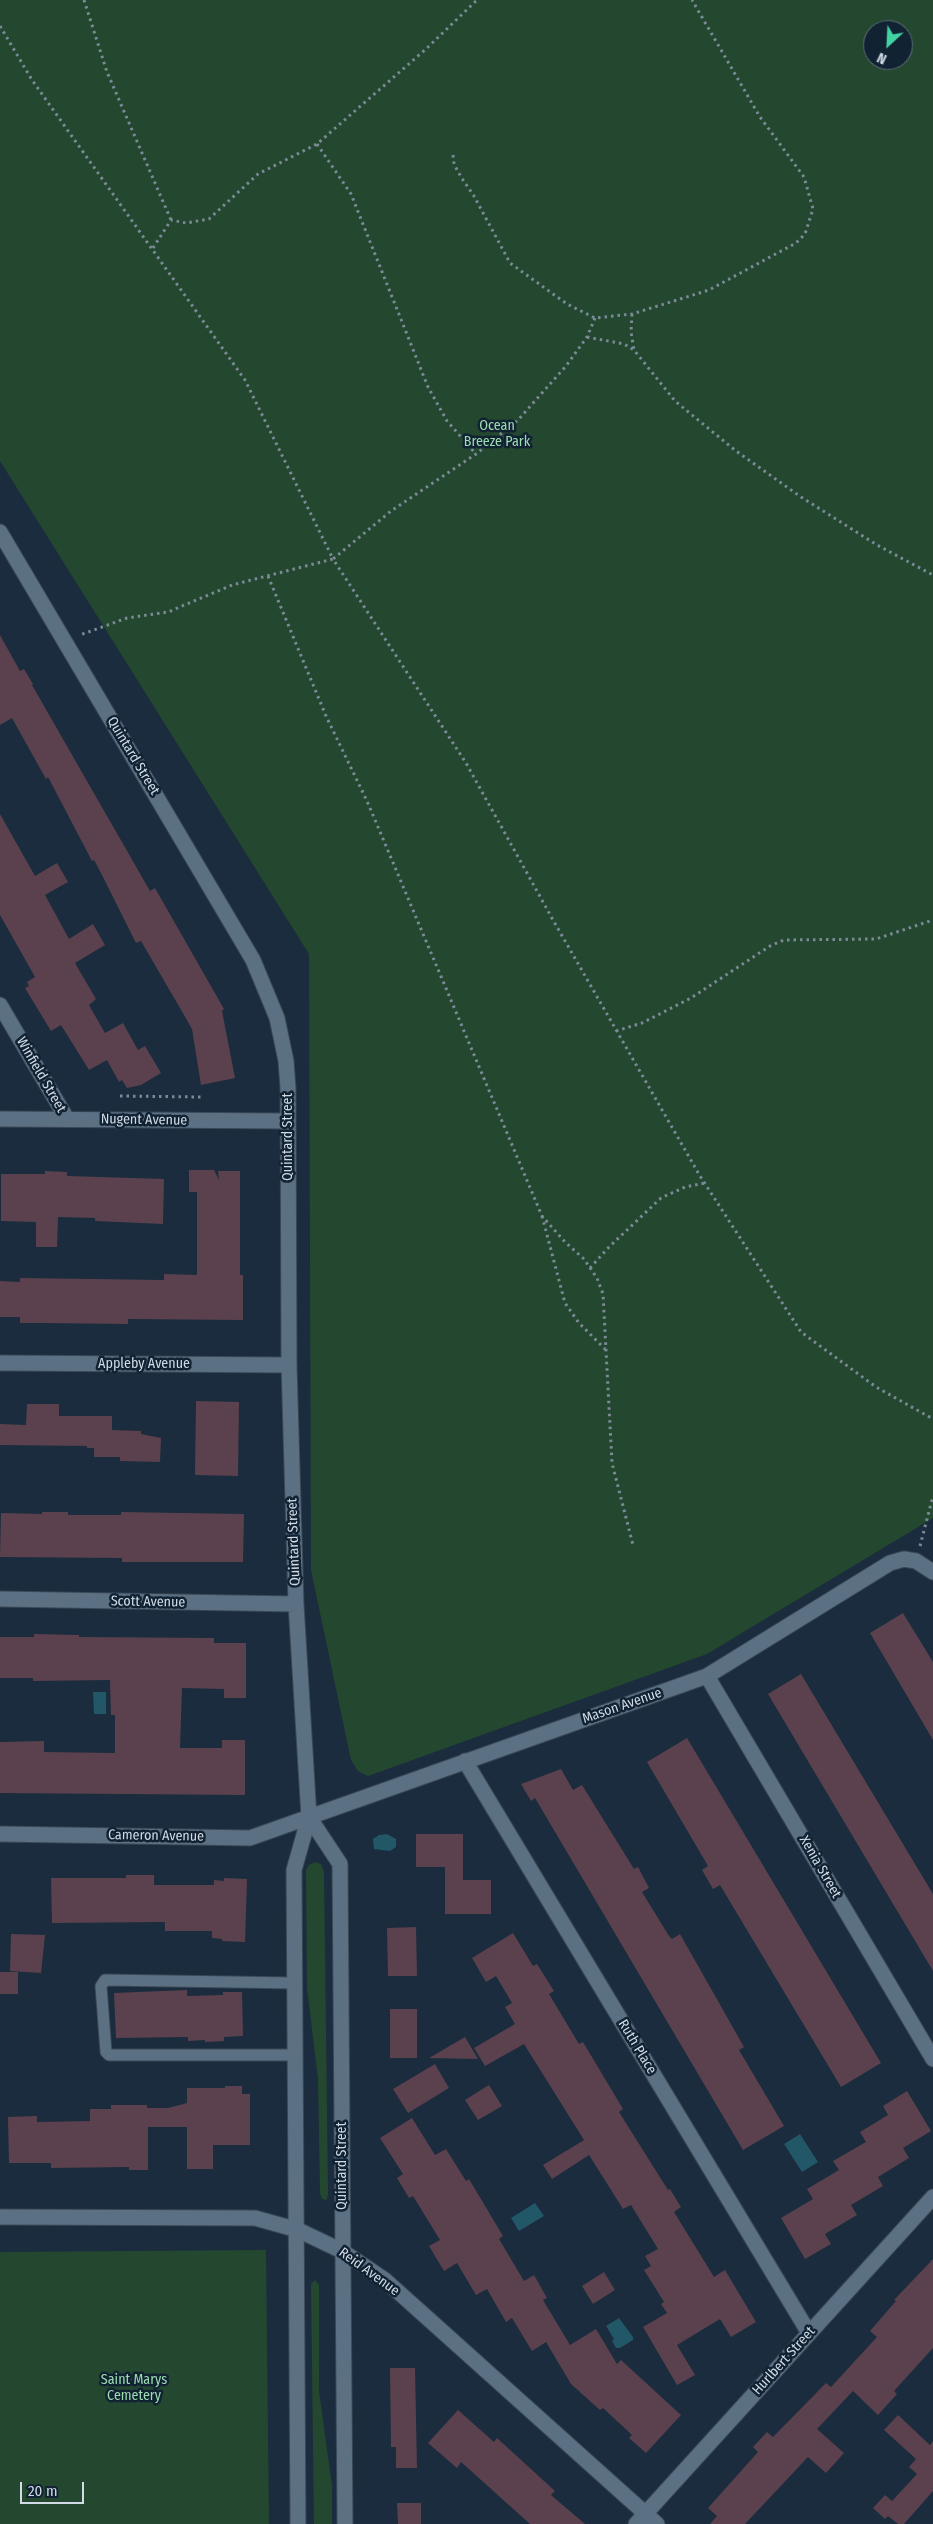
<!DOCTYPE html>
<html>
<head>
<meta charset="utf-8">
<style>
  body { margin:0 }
  #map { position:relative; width:933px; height:2524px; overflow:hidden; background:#1a2c3d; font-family:"Fira Sans Condensed",sans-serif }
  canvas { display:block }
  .north { position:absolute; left:863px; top:20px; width:50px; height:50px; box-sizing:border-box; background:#123; border:1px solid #5d6c7b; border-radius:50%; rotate:205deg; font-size:14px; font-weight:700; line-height:20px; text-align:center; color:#d0dbe6 }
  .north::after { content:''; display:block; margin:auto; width:18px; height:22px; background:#3fd4a2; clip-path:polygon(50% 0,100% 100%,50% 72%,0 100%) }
  .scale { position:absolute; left:20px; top:2482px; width:64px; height:22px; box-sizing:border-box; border:2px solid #d0dbe6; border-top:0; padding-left:6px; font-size:15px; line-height:18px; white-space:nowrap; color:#d0dbe6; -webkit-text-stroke:4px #123; paint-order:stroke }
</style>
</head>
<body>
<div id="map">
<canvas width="933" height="2524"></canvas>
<div class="north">N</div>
<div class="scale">20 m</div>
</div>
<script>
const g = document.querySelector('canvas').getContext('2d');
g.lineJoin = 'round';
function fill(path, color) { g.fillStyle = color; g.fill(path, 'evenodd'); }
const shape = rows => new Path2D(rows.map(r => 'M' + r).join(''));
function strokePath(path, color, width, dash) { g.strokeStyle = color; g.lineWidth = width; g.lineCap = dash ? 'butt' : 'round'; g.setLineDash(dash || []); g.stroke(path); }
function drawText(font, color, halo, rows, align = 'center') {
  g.font = font + ' "Fira Sans Condensed",sans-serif'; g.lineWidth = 5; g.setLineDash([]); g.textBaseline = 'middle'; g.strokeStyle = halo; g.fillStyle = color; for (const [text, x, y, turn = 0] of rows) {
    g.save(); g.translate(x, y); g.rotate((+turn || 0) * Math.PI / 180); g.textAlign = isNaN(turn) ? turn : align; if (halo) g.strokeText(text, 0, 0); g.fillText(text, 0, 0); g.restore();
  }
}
const green = shape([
  [0,0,933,0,933,1518,707,1654,368,1776,358,1771,351,1760,311,1570,309,954,0,461],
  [873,30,903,30,903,60,873,60],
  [315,1862,321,1864,324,1872,328,2195,326,2200,322,2199,320,2193,318,2079,307,1988,306,1870,309,1865],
  [266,2250,269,2524,0,2524,0,2252],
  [315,2280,319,2285,319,2391,332,2486,332,2524,314,2524,311,2284]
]);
const water = shape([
  [93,1692,106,1692,106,1714,94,1714],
  [387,1834,396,1839,396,1847,390,1851,374,1849,373,1839,379,1835],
  [800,2134,818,2162,802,2172,784,2144],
  [535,2203,544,2216,519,2231,511,2218],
  [619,2318,633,2337,633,2340,620,2348,616,2348,612,2341,614,2339,606,2326]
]);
const building = shape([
  [0,635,20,671,24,669,33,684,32,685,150,891,155,888,224,1009,222,1011,235,1078,201,1085,192,1029,184,1015,141,941,136,943,102,875,94,860,92,861,48,777,46,779,12,718,0,725],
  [0,814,35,876,57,863,68,882,45,895,69,939,93,924,105,945,75,963,96,999,89,1005,105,1033,123,1023,138,1050,145,1046,161,1073,141,1085,127,1088,122,1080,119,1082,107,1060,89,1070,61,1025,51,1031,25,988,29,986,27,982,35,977,0,915],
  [189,1170,214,1170,219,1180,218,1171,240,1171,240,1275,243,1275,243,1320,128,1319,128,1324,40,1323,20,1323,20,1317,0,1317,0,1281,20,1282,20,1278,164,1280,164,1274,197,1275,197,1192,189,1192],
  [45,1171,67,1172,67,1176,164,1179,163,1224,95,1221,95,1218,58,1217,57,1247,36,1247,36,1222,1,1221,1,1174,45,1174],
  [196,1401,239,1402,238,1476,195,1475],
  [27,1404,59,1404,59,1416,112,1416,112,1430,141,1431,141,1434,161,1438,160,1462,120,1461,120,1457,94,1457,94,1448,87,1448,87,1446,0,1445,0,1424,26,1425],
  [42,1512,68,1512,68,1515,121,1515,121,1512,244,1514,243,1562,122,1562,122,1558,0,1557,1,1513,42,1514],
  [903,1613,933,1662,933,1740,870,1633],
  [34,1634,79,1635,79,1637,214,1638,214,1643,246,1643,246,1698,224,1698,224,1689,182,1688,180,1748,222,1748,222,1740,245,1740,245,1795,0,1793,0,1742,44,1741,44,1752,115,1753,115,1715,111,1715,110,1680,33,1681,33,1678,0,1678,0,1637,34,1637],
  [801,1674,933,1894,933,1971,768,1694],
  [687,1738,881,2063,841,2087,720,1885,713,1889,702,1870,708,1866,647,1762],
  [561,1769,573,1790,582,1785,634,1869,638,1867,649,1888,642,1892,669,1936,672,1939,680,1934,744,2047,739,2050,784,2126,743,2150,535,1798,531,1801,521,1784],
  [416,1834,463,1834,463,1880,491,1880,491,1914,445,1914,445,1867,416,1867],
  [126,1875,154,1875,154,1885,214,1885,214,1880,224,1881,224,1878,247,1879,245,1942,222,1941,222,1939,212,1938,212,1931,165,1931,165,1922,52,1923,51,1878,126,1878],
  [416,1927,417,1976,388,1976,387,1928],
  [513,1933,533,1966,537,1964,554,1991,549,1994,579,2044,583,2042,623,2109,619,2112,668,2190,670,2189,681,2207,674,2212,714,2277,725,2270,756,2322,731,2337,720,2319,677,2345,695,2375,677,2385,643,2327,667,2313,661,2304,664,2302,644,2270,651,2266,645,2256,658,2249,631,2205,623,2209,589,2155,552,2179,543,2165,584,2140,524,2044,485,2066,474,2048,515,2024,505,2007,512,2003,496,1976,486,1982,472,1958],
  [11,1934,45,1935,41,1973,10,1971],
  [0,1972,18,1972,18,1994,0,1994],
  [187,1990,187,1996,223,1995,223,1992,242,1992,243,2036,224,2037,224,2041,205,2042,205,2040,188,2041,188,2037,116,2038,114,1993],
  [390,2009,417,2009,417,2058,390,2058],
  [465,2037,478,2059,429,2058],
  [435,2064,449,2088,408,2113,393,2089],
  [489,2085,502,2106,478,2120,465,2100],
  [225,2086,242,2086,242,2094,250,2094,250,2145,213,2145,213,2169,187,2169,187,2127,148,2127,148,2170,129,2170,129,2167,51,2168,51,2163,9,2163,8,2117,37,2116,37,2122,90,2121,90,2109,111,2109,111,2105,147,2105,147,2108,168,2108,187,2103,187,2088,225,2088],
  [907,2091,931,2131,903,2148,909,2158,878,2177,883,2186,851,2205,857,2215,825,2234,831,2244,805,2259,781,2218,813,2199,807,2189,839,2170,833,2161,866,2142,860,2132,888,2115,883,2106],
  [412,2118,435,2155,446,2149,466,2181,469,2179,503,2236,499,2239,524,2281,534,2275,547,2298,543,2300,570,2345,596,2329,617,2364,621,2360,681,2415,646,2453,629,2438,632,2435,603,2408,600,2410,571,2384,546,2342,532,2351,512,2318,506,2322,487,2289,476,2295,457,2263,444,2271,429,2246,440,2240,413,2196,409,2198,397,2178,403,2174,380,2138],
  [933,2259,933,2348,894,2391,897,2394,878,2415,853,2391,817,2429,844,2453,826,2473,808,2457,745,2524,710,2524,717,2516,708,2508,758,2452,753,2447,767,2432,773,2437,826,2383,831,2387,877,2337,870,2331,896,2301,894,2300],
  [604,2272,615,2290,593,2304,582,2286],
  [390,2368,415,2368,417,2468,396,2468,396,2447,391,2447],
  [458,2410,494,2442,497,2438,555,2491,551,2495,585,2524,530,2524,461,2462,457,2468,428,2443],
  [898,2415,930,2445,933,2441,933,2491,904,2524,898,2524,888,2516,885,2519,873,2508,885,2495,892,2501,917,2474,909,2467,916,2459,884,2430],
  [397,2503,421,2503,421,2524,398,2524]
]);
const path = shape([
  [84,0,107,72,171,220],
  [0,26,32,80,245,380,333,559,232,585,168,612,127,618,80,635],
  [317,144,351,194,428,387,447,421,476,454],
  [453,155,454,164,461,177,474,196,510,263,567,304,595,318,632,314,709,290,796,243,805,234,813,209,804,177,760,117,692,0],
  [153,248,171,220,186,223,209,219,258,174,317,144,426,49,477,0],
  [632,314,631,332,634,350,675,401,736,451,801,497,877,545,933,575],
  [595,318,587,337,566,366,518,420,476,454,391,511,333,559,466,763,553,920,700,1176,801,1332,876,1387,933,1419],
  [587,337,624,344,634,350],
  [268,576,326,716,367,801,542,1216,565,1242,584,1259,597,1278,603,1294,612,1463,633,1545],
  [616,1031,642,1023,691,998,770,946,784,940,876,939,933,920],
  [120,1096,201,1097],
  [542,1216,565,1303,579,1323,605,1349],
  [590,1268,609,1247,661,1198,685,1187,705,1183],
  [920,1546,933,1496]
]);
const lane = shape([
  [295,1983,105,1980,101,1986,106,2052,109,2055,296,2055]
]);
const street = shape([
  [0,532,253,960,277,1018,286,1061,288,1088,289,1365,296,1604,309,1817,294,1870,298,2524],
  [0,1005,67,1119],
  [0,1119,288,1121],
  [0,1363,289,1365],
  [0,1599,296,1604],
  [707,1676,933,2059],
  [465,1761,809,2333],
  [309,1817,340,1864,345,2524],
  [0,1834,250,1838,707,1676,890,1563,904,1559,916,1561,933,1572],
  [0,2217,255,2218,298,2230,342,2251,385,2280,657,2524],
  [636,2524,933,2197]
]);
const parkNames = [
  ["Ocean",497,426],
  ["Breeze Park",497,442],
  ["Saint Marys",134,2380],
  ["Cemetery",134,2396]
];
const streetNames = [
  ["Quintard Street",133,756,59],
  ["Winfield Street",41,1075,60],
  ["Nugent Avenue",144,1120,1],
  ["Quintard Street",288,1137,-90],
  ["Appleby Avenue",144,1364],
  ["Quintard Street",294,1542,-92],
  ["Scott Avenue",148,1602,1],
  ["Mason Avenue",622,1706,-19],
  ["Cameron Avenue",156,1836,1],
  ["Xenia Street",820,1867,60],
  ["Ruth Place",637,2047,59],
  ["Quintard Street",342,2166,-90],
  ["Reid Avenue",369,2272,36],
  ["Hurlbert Street",784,2361,-48]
];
fill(green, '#24482f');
fill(water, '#225768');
fill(building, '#5b414d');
strokePath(lane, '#394856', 13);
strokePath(street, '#394856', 17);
strokePath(path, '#7c8a98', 3, [2.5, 4]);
strokePath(lane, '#5c7084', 11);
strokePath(street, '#5c7084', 15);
drawText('14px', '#9dddae', '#123', parkNames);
drawText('14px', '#d0dbe6', '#123', streetNames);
</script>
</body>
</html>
